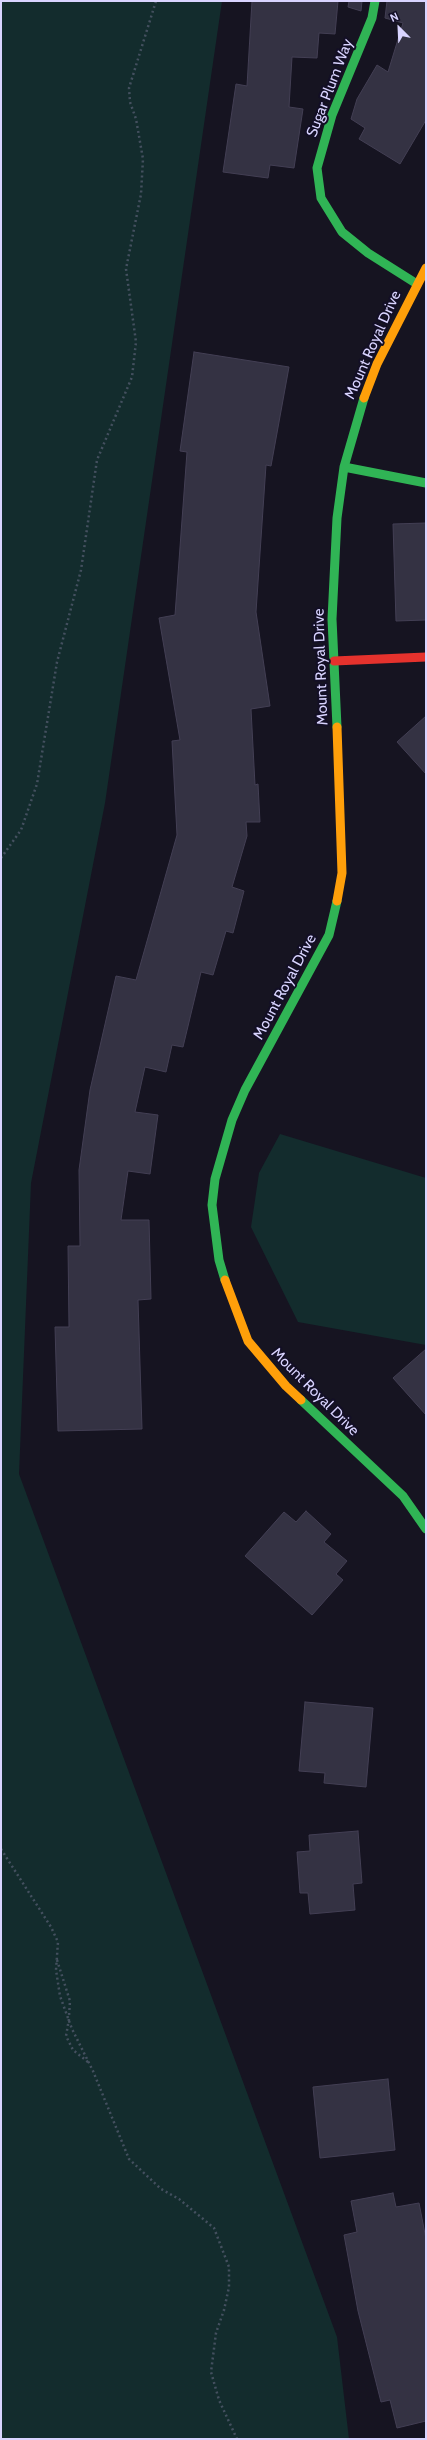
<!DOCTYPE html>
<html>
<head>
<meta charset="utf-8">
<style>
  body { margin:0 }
  #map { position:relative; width:427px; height:2440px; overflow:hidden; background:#161421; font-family:Cabin,sans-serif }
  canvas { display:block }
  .frame { position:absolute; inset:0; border:2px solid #d9d4ff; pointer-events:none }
  .north { position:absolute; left:379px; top:8px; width:40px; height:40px; -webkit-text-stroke:3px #130f26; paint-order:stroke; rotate:336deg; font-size:11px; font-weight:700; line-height:16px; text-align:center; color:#d9d4ff }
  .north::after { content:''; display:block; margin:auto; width:14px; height:18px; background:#d9d4ff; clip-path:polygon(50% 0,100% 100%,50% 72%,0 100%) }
</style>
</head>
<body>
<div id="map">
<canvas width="427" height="2440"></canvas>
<div class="frame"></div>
<div class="north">N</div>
</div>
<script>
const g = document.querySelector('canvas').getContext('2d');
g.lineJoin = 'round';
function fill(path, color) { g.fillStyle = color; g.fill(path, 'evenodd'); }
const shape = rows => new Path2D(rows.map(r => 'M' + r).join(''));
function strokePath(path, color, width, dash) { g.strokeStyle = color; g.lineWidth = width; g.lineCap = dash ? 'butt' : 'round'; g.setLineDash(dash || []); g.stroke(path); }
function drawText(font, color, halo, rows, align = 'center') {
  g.font = font + ' Cabin,sans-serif'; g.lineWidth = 4; g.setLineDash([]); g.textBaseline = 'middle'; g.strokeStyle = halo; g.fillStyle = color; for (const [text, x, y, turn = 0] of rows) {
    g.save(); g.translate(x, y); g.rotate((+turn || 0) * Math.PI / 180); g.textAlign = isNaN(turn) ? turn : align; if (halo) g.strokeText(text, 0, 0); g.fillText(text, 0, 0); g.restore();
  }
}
const green = shape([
  [1,1,222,1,105,803,31,1183,19,1474,337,2337,349,2439,1,2439],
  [280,1134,426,1178,426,1345,298,1322,251,1227,259,1173]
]);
const building = shape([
  [252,1,338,1,335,34,319,33,317,58,292,57,289,107,303,109,294,168,270,165,268,178,223,172,236,84,247,86,252,1],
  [349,1,362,1,361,11,348,7,349,1],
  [387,1,426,1,426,120,400,164,359,139,365,128,351,119,357,99,377,65,388,72,403,23,385,18,387,1],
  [194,352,289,367,271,466,266,465,256,612,270,706,251,709,255,785,258,784,260,822,246,822,247,836,232,887,244,891,233,933,226,931,213,975,201,972,183,1047,172,1045,166,1072,145,1067,135,1112,158,1115,150,1174,128,1171,121,1220,149,1220,151,1299,138,1300,142,1429,58,1431,55,1327,69,1327,68,1246,80,1246,79,1170,90,1090,116,976,136,980,177,835,172,741,180,740,159,618,175,615,187,452,180,451,194,352],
  [426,523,426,620,396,621,393,524,426,523],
  [426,716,426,774,397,742,426,716],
  [426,1349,426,1415,393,1378,426,1349],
  [306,1511,331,1534,324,1542,347,1561,336,1574,343,1580,312,1615,245,1556,284,1512,296,1522,306,1511],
  [305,1702,373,1708,366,1787,324,1783,325,1773,299,1771,305,1702],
  [358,1831,362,1883,353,1884,355,1910,310,1914,308,1893,300,1893,297,1852,310,1851,309,1835,358,1831],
  [388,2079,395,2150,320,2158,313,2087,388,2079],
  [393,2193,396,2207,419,2203,426,2239,426,2421,397,2428,390,2400,381,2402,358,2311,344,2235,357,2232,351,2201,393,2193]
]);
const path = shape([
  [1,858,21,830,37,784,57,662,81,570,97,460,132,377,136,342,126,269,141,194,143,159,136,119,130,102,129,88,156,1],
  [1,1849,51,1927,58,1942,56,1970,60,1996,72,2029,93,2071,129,2159,161,2189,179,2199,214,2228,229,2267,229,2287,224,2310,216,2333,211,2372,219,2400,237,2439],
  [57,1960,70,2001,69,2016],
  [69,2019,66,2036,73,2050,88,2062]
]);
const fast = shape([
  [375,1,372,18,332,115,317,168,321,198,342,232,368,253,417,284],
  [344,467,426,483],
  [337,727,332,619,337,518,344,467,364,398],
  [225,1280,219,1260,212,1205,215,1179,232,1120,245,1090,329,935,337,901],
  [301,1400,403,1496,426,1529]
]);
const slow = shape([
  [364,398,377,364,426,268],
  [337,901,342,873,337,727],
  [225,1280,248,1341,286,1386,301,1400]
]);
const jam = shape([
  [334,661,426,657]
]);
const streetNames = [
  ["Sugar Plum Way",330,88,-69],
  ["Mount Royal Drive",373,345,-66],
  ["Mount Royal Drive",321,667,-92],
  ["Mount Royal Drive",285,987,-62],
  ["Mount Royal Drive",315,1392,45]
];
fill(green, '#132c2d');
fill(building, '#343243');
strokePath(building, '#433f54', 1);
strokePath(path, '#44505f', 2.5, [2, 3]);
strokePath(fast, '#30b455', 9);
strokePath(slow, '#ff9f0a', 9);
strokePath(jam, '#e5322d', 9);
drawText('15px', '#d9d4ff', '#130f26', streetNames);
</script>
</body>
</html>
